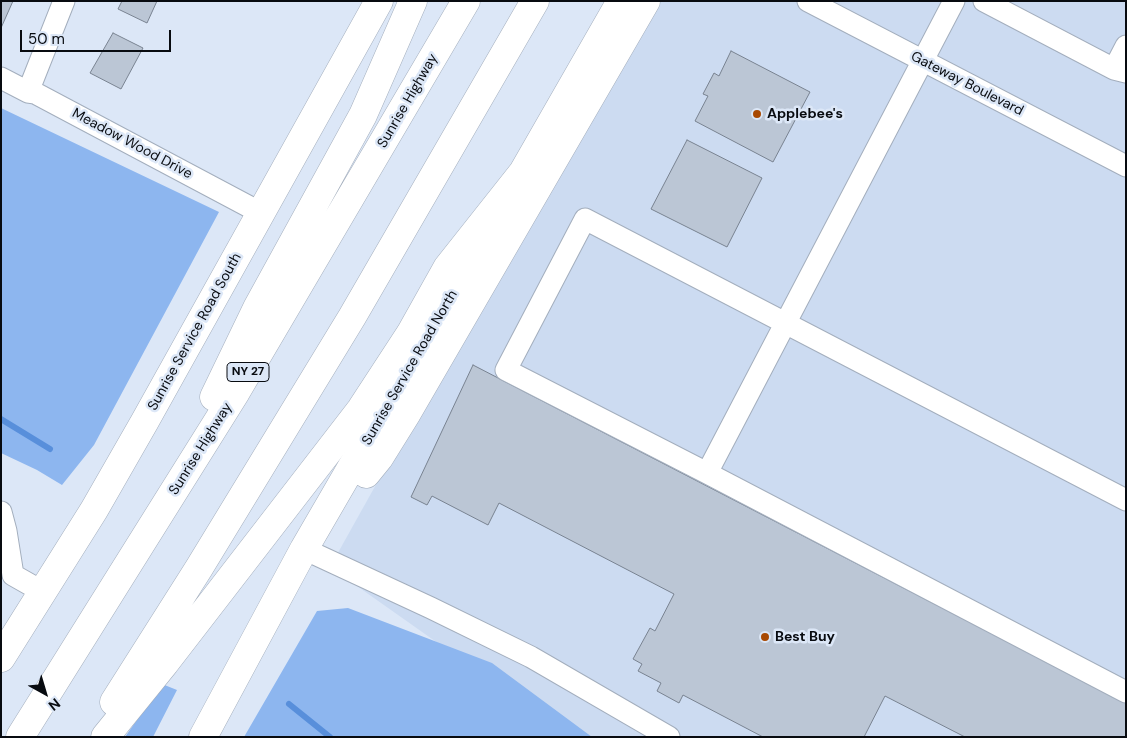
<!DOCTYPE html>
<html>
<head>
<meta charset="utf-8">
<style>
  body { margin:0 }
  #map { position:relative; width:1127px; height:738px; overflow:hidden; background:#dce7f7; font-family:"DM Sans",sans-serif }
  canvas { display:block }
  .frame { position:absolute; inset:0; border:2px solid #080b10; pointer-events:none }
  .north { position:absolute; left:20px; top:668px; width:50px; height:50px; -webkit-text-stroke:4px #dce7f7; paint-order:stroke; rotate:141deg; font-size:14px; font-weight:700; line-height:20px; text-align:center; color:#080b10 }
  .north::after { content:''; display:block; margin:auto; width:18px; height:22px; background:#080b10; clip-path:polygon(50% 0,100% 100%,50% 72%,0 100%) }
  .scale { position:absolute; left:20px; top:30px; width:151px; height:22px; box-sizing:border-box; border:2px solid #080b10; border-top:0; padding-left:6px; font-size:15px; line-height:18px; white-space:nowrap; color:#080b10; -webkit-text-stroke:4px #dce7f7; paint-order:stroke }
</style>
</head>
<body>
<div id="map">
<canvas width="1127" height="738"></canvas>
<div class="frame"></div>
<div class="north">N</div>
<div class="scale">50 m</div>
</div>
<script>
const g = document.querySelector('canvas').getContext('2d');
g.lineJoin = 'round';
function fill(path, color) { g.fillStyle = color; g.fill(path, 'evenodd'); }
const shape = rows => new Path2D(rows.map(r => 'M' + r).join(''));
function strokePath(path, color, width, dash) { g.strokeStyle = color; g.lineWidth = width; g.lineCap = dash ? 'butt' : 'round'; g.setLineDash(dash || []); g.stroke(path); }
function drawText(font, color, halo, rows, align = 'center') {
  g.font = font + ' "DM Sans",sans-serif'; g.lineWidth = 5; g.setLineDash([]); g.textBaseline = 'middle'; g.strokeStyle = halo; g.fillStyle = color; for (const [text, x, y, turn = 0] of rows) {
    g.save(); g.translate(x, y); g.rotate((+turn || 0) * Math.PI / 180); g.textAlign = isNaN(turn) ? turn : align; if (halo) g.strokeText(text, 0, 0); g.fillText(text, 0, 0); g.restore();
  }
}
const built = shape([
  [646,1,1126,1,1126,737,571,737,330,567]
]);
const green = shape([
  [1,108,219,212,94,445,62,485,37,470,1,453],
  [348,608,492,663,592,737,244,737,317,611],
  [162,684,177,690,153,737,125,737]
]);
const stream = shape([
  [1,419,50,449],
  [289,704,330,737]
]);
const building = shape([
  [1,1,13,1,1,28,1,1],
  [122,1,157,1,147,23,118,9,122,1],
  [113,33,143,48,121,89,90,73,113,33],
  [731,51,810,92,773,162,695,121,708,96,703,94,714,73,719,76,731,51],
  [687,140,762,178,727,247,651,209,687,140],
  [473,365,1126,703,1126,737,965,737,885,696,864,737,763,737,683,695,679,703,657,691,661,683,638,671,642,664,633,659,650,628,655,631,674,594,499,503,488,525,432,496,427,505,411,497,473,365]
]);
const minor = shape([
  [808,1,1126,166],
  [984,1,1114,69,1126,72],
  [1114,69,1126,46],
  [1,78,28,92,35,93,261,213],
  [28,92,64,1],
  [707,473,954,1],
  [1126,500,585,219,506,370,707,473,1126,692],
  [1,512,6,531,13,575,43,592],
  [304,549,431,608,531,657,669,737]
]);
const major = shape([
  [366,474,379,458,407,413,646,1],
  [1,658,94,510,145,421,379,1],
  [203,737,304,549,495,220]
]);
const highway = shape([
  [214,397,257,308,363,115,413,1],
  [114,702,199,568,352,317,535,1],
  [20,737,236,392,466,1],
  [105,737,165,663,361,409,410,334,447,268,523,172,621,1]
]);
const markers = [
  [757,114,5,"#a84801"],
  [765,637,5,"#a84801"]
];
const shields = [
  [248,372,42]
];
const shieldNames = [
  ["NY 27",248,372]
];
const streetNames = [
  ["Gateway Boulevard",967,84,27],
  ["Sunrise Highway",408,101,-60],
  ["Meadow Wood Drive",132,144,28],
  ["Sunrise Service Road South",195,332,-61],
  ["Sunrise Service Road North",410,368,-60],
  ["Sunrise Highway",201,449,-58]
];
const poiNames = [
  ["Applebee's",767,114],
  ["Best Buy",775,637]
];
fill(built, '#ccdbf1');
fill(green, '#8db6ef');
strokePath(stream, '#588fdb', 6);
fill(building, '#bbc6d5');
strokePath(building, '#798391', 1);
strokePath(minor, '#a3aebd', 23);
strokePath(major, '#a3aebd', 29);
strokePath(highway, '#a3aebd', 29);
strokePath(minor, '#fff', 21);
strokePath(major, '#fff', 28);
strokePath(highway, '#fff', 28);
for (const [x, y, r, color] of markers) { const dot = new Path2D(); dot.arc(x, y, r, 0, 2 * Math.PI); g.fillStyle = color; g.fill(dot); strokePath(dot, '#dce7f7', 2); }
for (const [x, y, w] of shields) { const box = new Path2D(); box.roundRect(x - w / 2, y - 9.5, w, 19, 4); g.fillStyle = '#dce7f7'; g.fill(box); strokePath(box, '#080b10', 1); }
drawText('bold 12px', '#080b10', null, shieldNames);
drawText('14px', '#080b10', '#dce7f7', streetNames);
drawText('bold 14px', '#080b10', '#dce7f7', poiNames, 'left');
</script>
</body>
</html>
